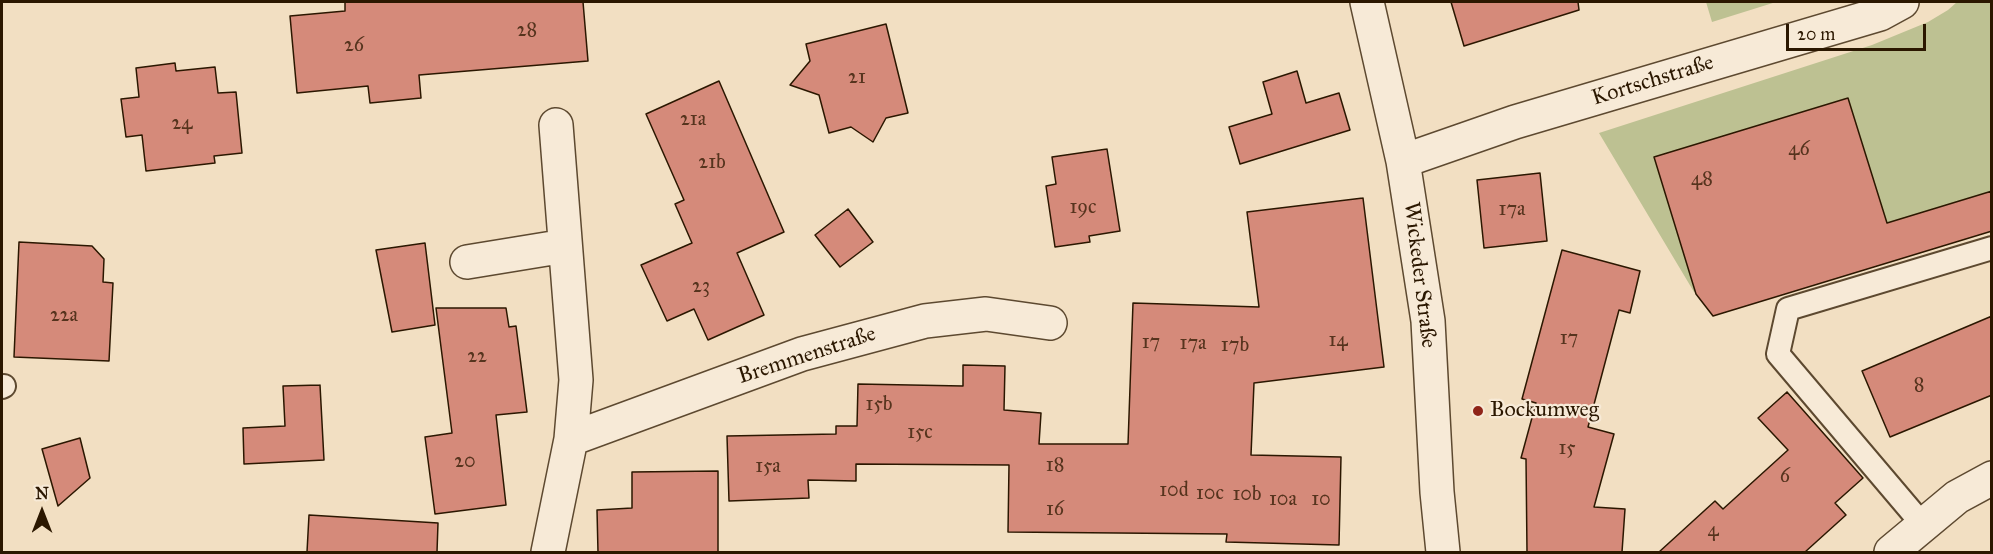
<!DOCTYPE html>
<html>
<head>
<meta charset="utf-8">
<style>
  body { margin:0 }
  #map { position:relative; width:1993px; height:554px; overflow:hidden; background:#f2dfc2; font-family:"IM FELL Great Primer",serif }
  canvas { display:block }
  .frame { position:absolute; inset:0; border:3px solid #2b1700; pointer-events:none }
  .north { position:absolute; left:12px; top:482px; width:60px; height:60px; -webkit-text-stroke:4px #f7ead7; paint-order:stroke; rotate:0deg; font-size:16px; font-weight:700; line-height:24px; text-align:center; color:#2b1700 }
  .north::after { content:''; display:block; margin:auto; width:21px; height:27px; background:#2b1700; clip-path:polygon(50% 0,100% 100%,50% 72%,0 100%) }
  .scale { position:absolute; left:1786px; top:24px; width:140px; height:27px; box-sizing:border-box; border:3px solid #2b1700; border-top:0; padding-left:8px; font-size:18px; line-height:21px; white-space:nowrap; color:#2b1700; -webkit-text-stroke:4px #f7ead7; paint-order:stroke }
</style>
</head>
<body>
<div id="map">
<canvas width="1993" height="554"></canvas>
<div class="frame"></div>
<div class="north">N</div>
<div class="scale">20 m</div>
</div>
<script>
const g = document.querySelector('canvas').getContext('2d');
g.lineJoin = 'round';
function fill(path, color) { g.fillStyle = color; g.fill(path, 'evenodd'); }
const shape = rows => new Path2D(rows.map(r => 'M' + r).join(''));
function strokePath(path, color, width, dash) { g.strokeStyle = color; g.lineWidth = width; g.lineCap = dash ? 'butt' : 'round'; g.setLineDash(dash || []); g.stroke(path); }
function drawText(font, color, halo, rows, align = 'center') {
  g.font = font + ' "IM FELL Great Primer",serif'; g.lineWidth = 4.5; g.setLineDash([]); g.textBaseline = 'middle'; g.strokeStyle = halo; g.fillStyle = color; for (const [text, x, y, turn = 0] of rows) {
    g.save(); g.translate(x, y); g.rotate((+turn || 0) * Math.PI / 180); g.textAlign = isNaN(turn) ? turn : align; if (halo) g.strokeText(text, 0, 0); g.fillText(text, 0, 0); g.restore();
  }
}
const green = shape([
  [1706,2,1776,2,1712,22],
  [1957,2,1991,2,1991,194,1990,192,1724,273,1710,279,1694,292,1599,133,1872,45,1928,22,1948,10]
]);
const building = shape([
  [345,2,583,2,588,61,419,75,421,98,370,103,368,86,297,93,290,16,345,11,345,2],
  [1451,2,1578,2,1579,10,1464,46,1451,2],
  [886,24,908,113,886,118,873,142,851,127,829,133,819,95,790,85,810,61,806,44,886,24],
  [175,63,176,71,215,67,218,93,236,92,242,153,214,156,215,163,146,171,142,135,126,137,121,99,139,97,136,68,175,63],
  [1297,71,1306,103,1339,93,1350,130,1240,164,1229,127,1272,114,1263,82,1297,71],
  [719,81,784,232,737,253,764,315,708,340,694,309,667,321,641,265,692,243,675,204,684,200,646,114,719,81],
  [1848,98,1887,223,1992,191,1992,231,1713,316,1696,294,1654,157,1848,98],
  [1107,149,1120,231,1089,236,1090,242,1055,247,1046,186,1056,184,1052,157,1107,149],
  [1540,173,1547,241,1484,248,1477,180,1540,173],
  [1363,198,1384,367,1254,383,1251,455,1341,457,1339,545,1226,542,1227,534,1008,532,1009,465,856,464,856,481,808,480,809,498,729,501,727,436,836,434,836,426,857,426,858,384,963,386,963,365,1005,366,1004,410,1041,413,1039,444,1128,444,1133,303,1259,307,1247,212,1363,198],
  [848,209,873,242,840,267,815,235,848,209],
  [19,242,92,246,104,259,103,282,113,283,109,361,14,357,19,242],
  [425,243,435,325,392,332,376,250,425,243],
  [1562,250,1640,271,1630,313,1619,310,1588,427,1614,434,1594,507,1625,509,1622,552,1527,552,1526,459,1521,458,1536,403,1522,399,1562,250],
  [436,308,506,308,509,327,516,326,527,412,496,415,506,505,435,514,425,437,452,433,436,308],
  [1992,316,1992,395,1890,437,1862,371,1992,316],
  [320,385,324,460,244,464,243,428,285,426,283,386,320,385],
  [1787,392,1863,478,1835,503,1846,515,1805,552,1659,552,1715,501,1723,509,1788,450,1758,418,1787,392],
  [80,438,90,478,58,506,42,449,80,438],
  [718,471,718,552,598,552,597,510,632,508,632,472,718,471],
  [309,515,438,523,437,552,307,552,309,515]
]);
const service = shape([
  [2,387,4,386],
  [1923,525,1778,354,1788,309,1992,248]
]);
const minor = shape([
  [1367,2,1403,161,1428,321,1437,492,1443,552],
  [1403,161,1515,122,1880,14,1902,2],
  [467,262,565,246],
  [571,439,802,354,925,321,986,314,1050,323],
  [548,552,571,439,576,380,556,125],
  [1891,552,1957,497,1992,478]
]);
const markers = [
  [1478,411,6,"#8f2418"]
];
const numberNames = [
  ["28",527,31],
  ["26",354,46],
  ["21",857,78],
  ["21a",693,120],
  ["24",182,124],
  ["46",1799,150],
  ["21b",712,163],
  ["48",1702,180],
  ["19c",1083,208],
  ["17a",1512,210],
  ["23",701,287],
  ["22a",64,316],
  ["17",1569,339],
  ["14",1338,341],
  ["17",1151,343],
  ["17a",1193,344],
  ["17b",1235,346],
  ["22",477,357],
  ["8",1919,386],
  ["15b",879,405],
  ["15c",920,433],
  ["15",1567,449],
  ["20",465,462],
  ["18",1055,466],
  ["15a",768,467],
  ["6",1785,477],
  ["10d",1174,491],
  ["10c",1210,494],
  ["10b",1247,495],
  ["10a",1283,500],
  ["10",1321,500],
  ["16",1055,510],
  ["4",1713,531]
];
const streetNames = [
  ["Kortschstraße",1653,81,-17],
  ["Wickeder Straße",1419,275,83],
  ["Bremmenstraße",807,356,-18]
];
const poiNames = [
  ["Bockumweg",1490,411]
];
fill(green, '#bdc192');
fill(building, '#d58a7a');
strokePath(building, '#2b1700', 1.5);
strokePath(service, '#5d4930', 26);
strokePath(minor, '#5d4930', 36);
strokePath(service, '#f7ead7', 22);
strokePath(minor, '#f7ead7', 33);
for (const [x, y, r, color] of markers) { const dot = new Path2D(); dot.arc(x, y, r, 0, 2 * Math.PI); g.fillStyle = color; g.fill(dot); strokePath(dot, '#f7ead7', 2); }
drawText('20px', '#56341e', null, numberNames);
drawText('22px', '#2b1700', '#f7ead7', streetNames);
drawText('22px', '#2b1700', '#f7ead7', poiNames, 'left');
</script>
</body>
</html>
